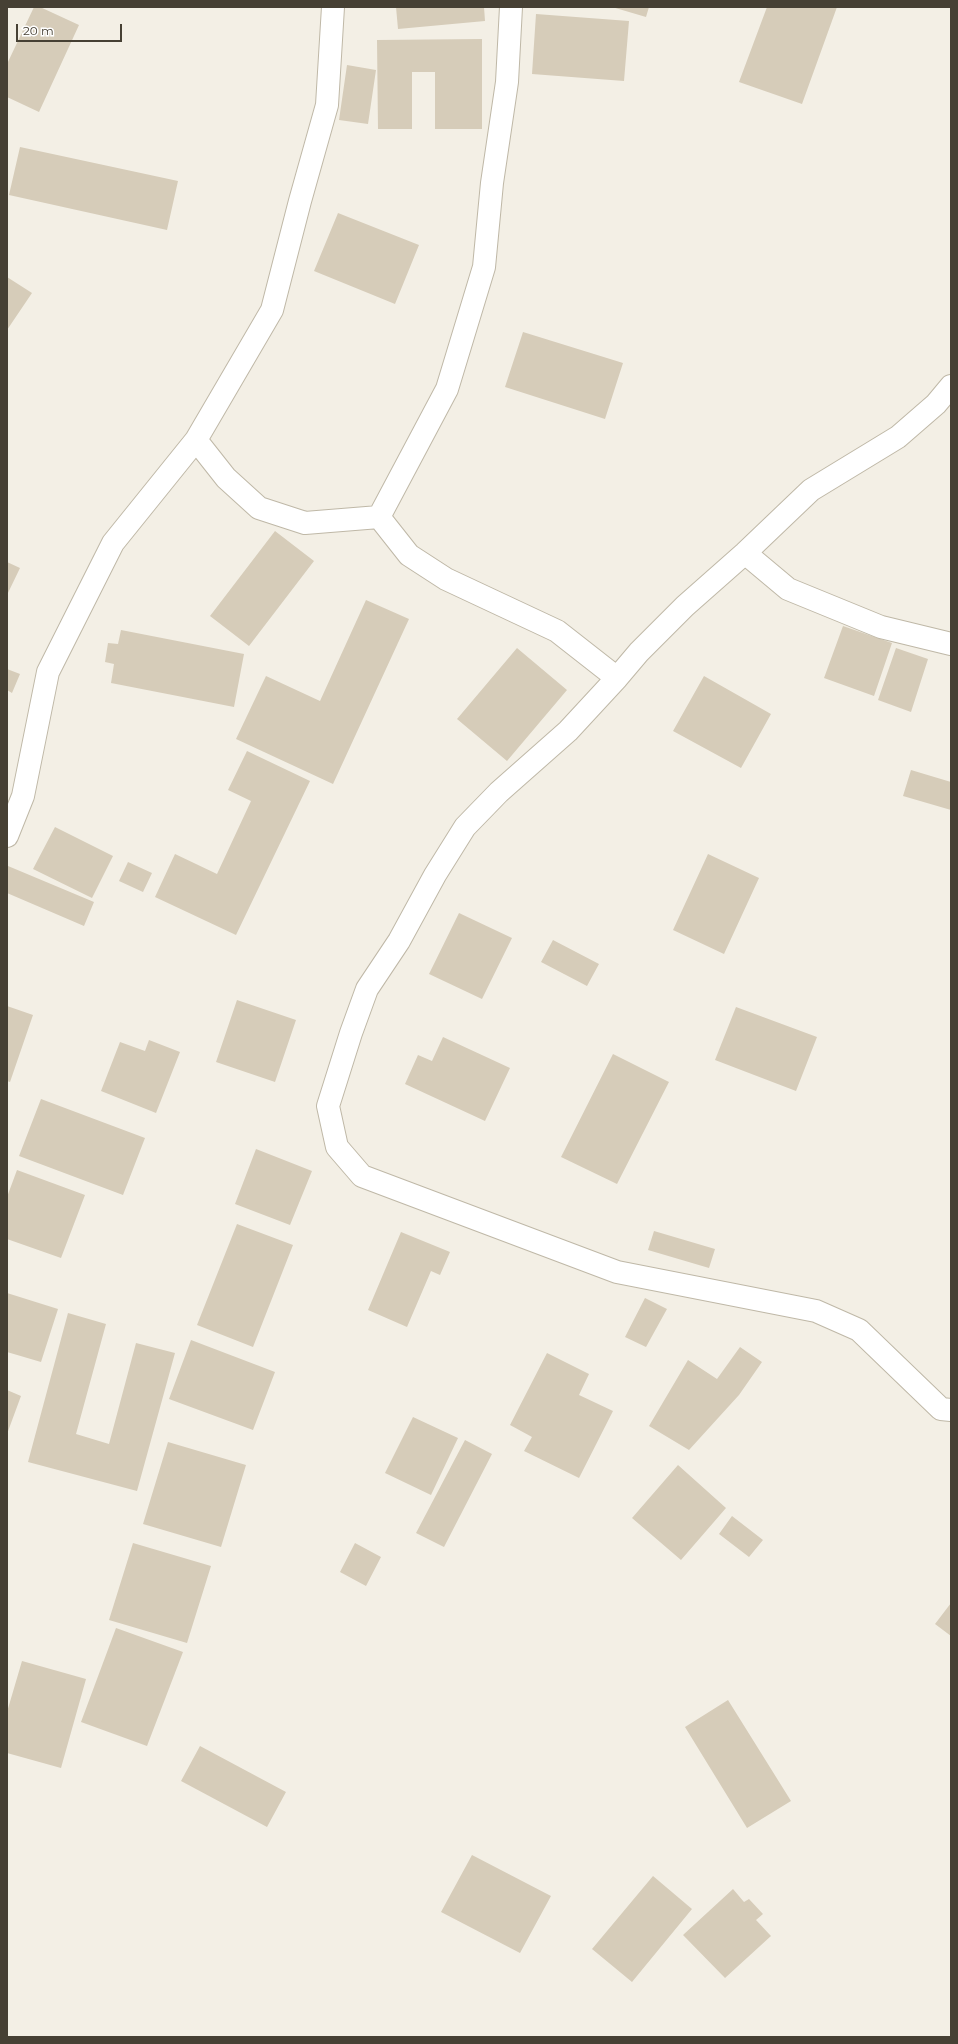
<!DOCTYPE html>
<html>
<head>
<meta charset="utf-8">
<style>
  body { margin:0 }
  #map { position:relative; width:958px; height:2044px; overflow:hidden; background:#f3efe5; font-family:Montserrat,sans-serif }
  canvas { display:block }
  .frame { position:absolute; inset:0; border:8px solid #464034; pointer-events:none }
  .scale { position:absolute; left:16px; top:24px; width:106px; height:18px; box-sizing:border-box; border:2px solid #464034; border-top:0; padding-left:5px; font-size:12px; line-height:14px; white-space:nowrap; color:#464034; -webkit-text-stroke:3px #fff; paint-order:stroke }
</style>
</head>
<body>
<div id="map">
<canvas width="958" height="2044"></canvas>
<div class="frame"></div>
<div class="scale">20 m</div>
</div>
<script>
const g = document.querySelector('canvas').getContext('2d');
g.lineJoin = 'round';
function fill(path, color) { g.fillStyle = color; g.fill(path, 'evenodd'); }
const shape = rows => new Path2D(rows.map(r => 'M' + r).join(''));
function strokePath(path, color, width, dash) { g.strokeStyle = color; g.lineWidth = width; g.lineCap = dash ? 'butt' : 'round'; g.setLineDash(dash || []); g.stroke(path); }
const building = shape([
  [34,7,40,7,79,25,39,112,7,97,7,64],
  [396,7,484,7,485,21,398,29],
  [612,7,649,7,646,17],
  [767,7,837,7,802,104,739,82],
  [536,14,629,21,624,81,532,74],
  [482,39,482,129,435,129,435,72,412,72,412,129,378,129,377,40],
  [347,65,376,70,368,124,339,120],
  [20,147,178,181,167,230,9,195],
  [338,213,419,245,395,304,314,271],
  [7,277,32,293,7,330],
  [523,332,623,363,605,419,505,387],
  [275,531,314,561,249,646,210,616],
  [7,562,20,568,7,595],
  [366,600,409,619,333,784,236,739,266,676,320,701],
  [843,626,892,643,874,696,824,678],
  [121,630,244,654,234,707,111,683,114,664,105,662,108,643,118,644],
  [517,648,567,690,507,761,457,719],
  [896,648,928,659,911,712,878,700],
  [7,669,20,674,12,693,7,690],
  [704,676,771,714,741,768,673,731],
  [247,751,310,781,236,935,155,897,175,854,217,874,251,801,228,790],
  [911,770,951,782,951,810,903,796],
  [55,827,113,856,92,898,33,869],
  [708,854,759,878,724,954,673,930],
  [128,862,152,873,143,892,119,881],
  [8,866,94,902,84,926,7,893],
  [459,913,512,938,482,999,429,974],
  [553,940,599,964,587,986,541,962],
  [237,1000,296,1020,275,1082,216,1062],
  [7,1006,33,1015,10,1082,7,1081],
  [736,1007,817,1037,796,1091,715,1060],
  [443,1037,510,1068,485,1121,405,1084,418,1055,432,1061],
  [149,1040,180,1052,156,1113,101,1091,120,1042,145,1051],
  [613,1054,669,1082,617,1184,561,1157],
  [41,1099,145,1138,123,1195,19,1156],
  [256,1149,312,1171,290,1225,235,1204],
  [17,1170,85,1195,61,1258,7,1239,7,1197],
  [237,1224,293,1245,253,1347,197,1325],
  [654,1231,715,1249,709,1268,648,1250],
  [401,1232,450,1252,440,1275,431,1271,407,1327,368,1310],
  [7,1293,58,1309,41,1362,7,1352],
  [645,1298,667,1309,646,1347,625,1337],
  [68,1313,106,1324,76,1434,109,1444,136,1343,175,1353,137,1491,28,1462],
  [191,1340,275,1372,253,1430,169,1399],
  [740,1347,762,1362,739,1395,689,1450,649,1426,688,1360,717,1379],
  [547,1353,589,1374,579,1395,613,1411,579,1478,524,1451,532,1437,510,1425],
  [7,1390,21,1396,7,1434],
  [413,1417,458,1438,431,1495,385,1473],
  [465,1440,492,1454,444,1547,416,1533],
  [168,1442,246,1465,221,1547,143,1524],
  [678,1465,726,1508,681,1560,632,1518],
  [732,1516,763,1540,749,1557,719,1534],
  [133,1543,211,1566,187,1643,109,1620],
  [355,1543,381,1557,366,1586,340,1572],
  [951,1603,951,1636,935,1624],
  [116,1628,183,1652,147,1746,81,1722],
  [22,1661,86,1679,61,1768,7,1753,7,1712],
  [728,1700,791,1801,747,1828,685,1727],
  [200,1746,286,1792,267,1827,181,1781],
  [472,1855,551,1896,520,1953,441,1912],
  [653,1876,692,1909,632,1982,592,1949],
  [733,1889,744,1902,749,1899,763,1914,756,1920,771,1936,725,1978,683,1935]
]);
const minor = shape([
  [951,386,936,404,898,437,811,490,745,553,685,606,639,652,617,678,568,731,499,792,465,827,435,875,399,941,367,989,351,1033,328,1106,337,1147,362,1176,617,1272,816,1311,859,1330,941,1409,951,1410],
  [196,440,226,478,259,508,305,523,379,517],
  [379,517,447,389,484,267,492,183,507,82,511,7],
  [379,517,409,555,446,579,557,631,617,678],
  [745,553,788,589,881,627,951,644],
  [7,836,23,796,48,672,113,543,196,440,272,310,300,201,327,105,333,7]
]);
fill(building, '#d6ccb9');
strokePath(minor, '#bfb8a7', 24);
strokePath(minor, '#fff', 22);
</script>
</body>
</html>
